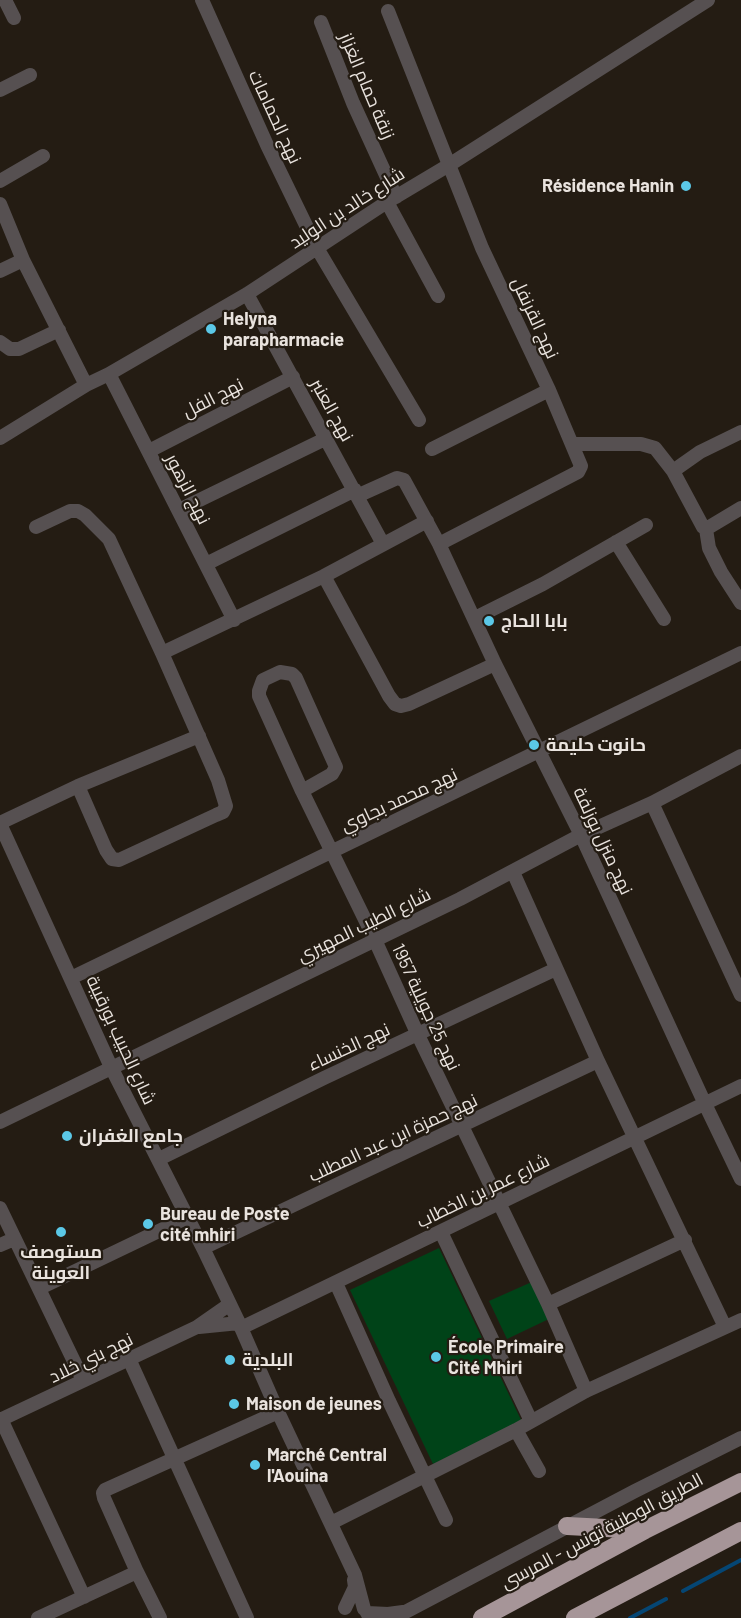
<!DOCTYPE html>
<html>
<head>
<meta charset="utf-8">
<style>
  body { margin:0 }
  canvas { display:block; background:#241c13 }
</style>
</head>
<body>
<canvas width="741" height="1618"></canvas>
<script>
const g = document.querySelector('canvas').getContext('2d');
g.lineJoin = 'round';
function fill(path, color) { g.fillStyle = color; g.fill(path, 'evenodd'); }
const shape = rows => new Path2D(rows.map(r => 'M' + r).join(''));
function strokePath(path, color, width, dash) { g.strokeStyle = color; g.lineWidth = width; g.lineCap = dash ? 'butt' : 'round'; g.setLineDash(dash || []); g.stroke(path); }
function drawText(font, color, halo, rows, align = 'center') {
  g.font = font + ' Barlow,Cairo,sans-serif'; g.lineWidth = 4.5; g.setLineDash([]); g.textBaseline = 'middle'; g.strokeStyle = halo; g.fillStyle = color; for (const [text, x, y, turn = 0] of rows) {
    g.save(); g.translate(x, y); g.rotate((+turn || 0) * Math.PI / 180); g.textAlign = isNaN(turn) ? turn : align; if (halo) g.strokeText(text, 0, 0); g.fillText(text, 0, 0); g.restore();
  }
}
const green = shape([
  [439,1248,522,1422,433,1464,350,1290],
  [534,1281,551,1318,507,1339,489,1301]
]);
const stream = shape([
  [683,1591,741,1560],
  [630,1618,666,1599]
]);
const minor = shape([
  [5,0,14,18],
  [202,0,267,145,317,248,419,420],
  [388,11,482,248,549,390,581,466,578,472,439,544],
  [321,22,353,103,396,197],
  [0,90,30,75],
  [0,181,43,156],
  [387,202,438,296],
  [0,204,23,260,86,385],
  [0,271,23,260],
  [247,294,383,544],
  [0,342,10,349,19,349,59,330],
  [109,374,234,620],
  [0,438,86,385,109,374,247,294,387,202,449,165,708,0],
  [573,444,641,444,655,448,673,471,703,527,706,529,709,548,721,572,741,603],
  [432,449,549,390],
  [149,451,293,377],
  [673,471,700,452,741,432],
  [357,496,397,478,404,480,439,544,495,664,581,835,705,1104,741,1179],
  [179,510,327,438],
  [36,527,70,511,78,511,85,515,109,539,162,653,218,780,226,806,223,812,216,815,119,860,112,859,106,850,78,786],
  [706,529,741,508],
  [616,542,664,619],
  [206,564,355,490],
  [324,576,389,696,395,704,401,706,409,704,495,664],
  [475,618,543,584,646,525],
  [162,653,324,576,427,521],
  [302,791,332,774,336,767,296,678,292,674,280,672,263,680,259,691,259,696,302,791,375,940,418,1035,548,1304,586,1391],
  [652,803,741,995],
  [0,823,78,786,199,736],
  [0,824,111,1067,203,1248,239,1323,278,1412,355,1575,364,1609],
  [513,872,598,1061,725,1327],
  [71,978,741,653],
  [0,1122,460,899,581,835,652,803,741,756],
  [159,1159,324,1078,556,969],
  [0,1208,83,1380],
  [441,1232,531,1421],
  [0,1245,14,1239],
  [203,1248,598,1061],
  [336,1283,389,1401,446,1520],
  [40,1288,188,1217],
  [548,1304,685,1240],
  [199,1327,239,1323],
  [241,1328,741,1086],
  [129,1359,247,1618],
  [1,1419,84,1597],
  [0,1420,197,1327,230,1304],
  [516,1430,539,1471],
  [331,1523,516,1430,586,1391,741,1320],
  [345,1608,355,1587,354,1580],
  [367,1613,388,1614,403,1612],
  [38,1618,137,1572],
  [160,1618,137,1572,104,1498,103,1493,105,1490,278,1412],
  [394,1618,635,1491,741,1438]
]);
const highway = shape([
  [567,1526,645,1530],
  [482,1618,645,1530,741,1482],
  [575,1618,741,1531]
]);
const markers = [
  [686,186,6,"#5bc8e7"],
  [211,329,6,"#5bc8e7"],
  [489,621,6,"#5bc8e7"],
  [534,745,6,"#5bc8e7"],
  [67,1136,6,"#5bc8e7"],
  [148,1224,6,"#5bc8e7"],
  [61,1232,6,"#5bc8e7"],
  [436,1357,6,"#5bc8e7"],
  [230,1360,6,"#5bc8e7"],
  [234,1404,6,"#5bc8e7"],
  [255,1465,6,"#5bc8e7"]
];
const streetNames = [
  ["زنقة حمام الغزاز",367,86,67],
  ["نهج الحمامات",275,117,65],
  ["شارع خالد بن الوليد",347,208,-33],
  ["نهج القرنفل",535,318,65],
  ["نهج الفل",213,398,-27],
  ["نهج العنبر",332,410,61],
  ["نهج الزهور",188,489,63],
  ["نهج محمد بجاوي",399,800,-25],
  ["نهج منزل بوزلفة",603,841,65],
  ["شارع الطيب المهيري",364,925,-26],
  ["نهج 25 جويلية 1957",426,1007,65],
  ["شارع الحبيب بورقيبة",121,1040,65],
  ["نهج الخنساء",349,1047,-25],
  ["نهج حمزة ابن عبد المطلب",393,1138,-25],
  ["شارع عمر بن الخطاب",483,1191,-26],
  ["نهج بني خلاد",91,1358,-26],
  ["الطريق الوطنية تونس - المرسى",602,1531,-28]
];
const poiNames = [
  ["Résidence Hanin",674,186,"right"],
  ["Helyna",223,319],
  ["parapharmacie",223,340],
  ["بابا الحاج",501,621],
  ["حانوت حليمة",546,745],
  ["جامع الغفران",79,1136],
  ["Bureau de Poste",160,1214],
  ["cité mhiri",160,1235],
  ["مستوصف",61,1252,"center"],
  ["العوينة",61,1273,"center"],
  ["École Primaire",448,1347],
  ["Cité Mhiri",448,1368],
  ["البلدية",242,1360],
  ["Maison de jeunes",246,1404],
  ["Marché Central",267,1455],
  ["l'Aouina",267,1476]
];
fill(green, '#004318');
strokePath(stream, '#054674', 4);
strokePath(minor, '#565051', 14);
strokePath(highway, '#a69598', 18);
for (const [x, y, r, color] of markers) { const dot = new Path2D(); dot.arc(x, y, r, 0, 2 * Math.PI); g.fillStyle = color; g.fill(dot); strokePath(dot, '#241c13', 2); }
drawText('18px', '#e9e3de', '#241c13', streetNames);
drawText('bold 18px', '#e9e3de', '#241c13', poiNames, 'left');
</script>
</body>
</html>
